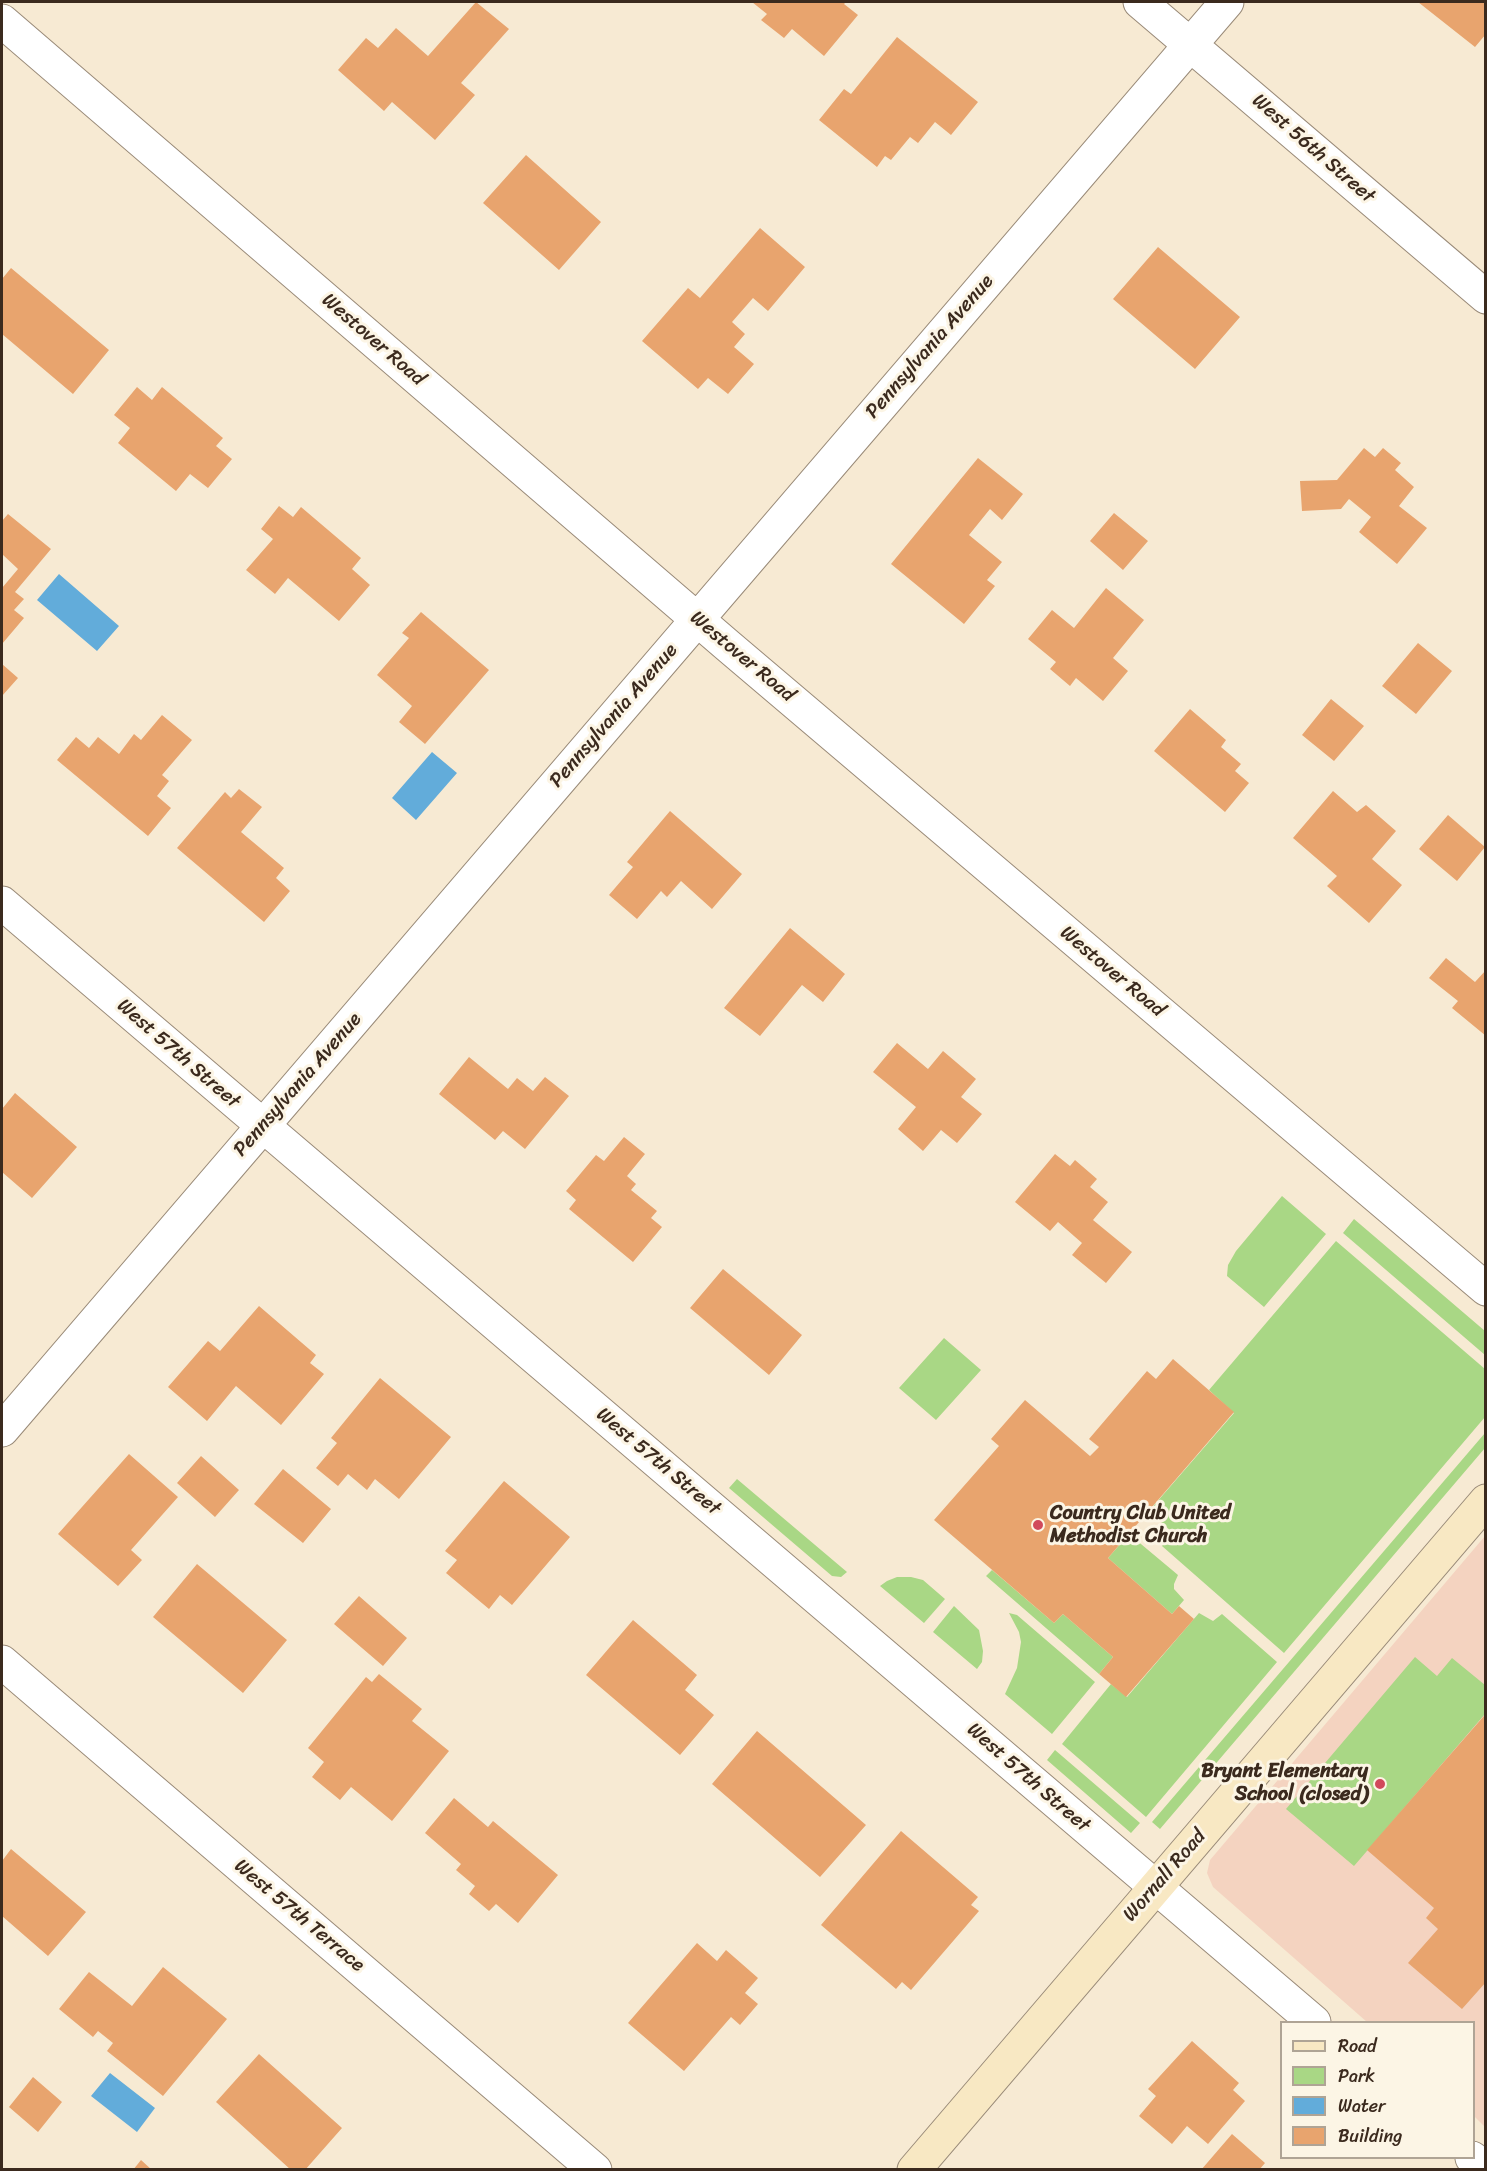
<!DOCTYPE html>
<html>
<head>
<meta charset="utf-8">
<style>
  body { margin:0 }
  #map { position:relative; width:1487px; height:2171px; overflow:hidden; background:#f7ead3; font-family:Sriracha,sans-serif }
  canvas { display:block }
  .frame { position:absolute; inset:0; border:3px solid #3b2a1e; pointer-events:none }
  .legend { position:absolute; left:1280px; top:2021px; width:195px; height:138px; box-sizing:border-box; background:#fcf5e5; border:2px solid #afa495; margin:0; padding:8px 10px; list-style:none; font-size:18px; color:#3b2a1e }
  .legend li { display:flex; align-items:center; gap:12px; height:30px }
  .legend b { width:30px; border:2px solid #afa495 }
</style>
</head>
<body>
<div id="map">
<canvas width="1487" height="2171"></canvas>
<div class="frame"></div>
<ul class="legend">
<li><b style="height:8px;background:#f8e8c3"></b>Road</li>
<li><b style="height:16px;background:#a9d785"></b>Park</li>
<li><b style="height:16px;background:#62acda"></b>Water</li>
<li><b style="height:16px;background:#e8a46e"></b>Building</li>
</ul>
</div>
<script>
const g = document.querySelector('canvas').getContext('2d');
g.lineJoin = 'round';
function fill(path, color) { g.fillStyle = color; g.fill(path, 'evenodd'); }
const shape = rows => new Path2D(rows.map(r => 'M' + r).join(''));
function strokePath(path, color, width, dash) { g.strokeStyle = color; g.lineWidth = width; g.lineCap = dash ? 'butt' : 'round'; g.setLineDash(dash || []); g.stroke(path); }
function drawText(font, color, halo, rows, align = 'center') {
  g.font = font + ' Sriracha,sans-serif'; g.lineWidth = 6; g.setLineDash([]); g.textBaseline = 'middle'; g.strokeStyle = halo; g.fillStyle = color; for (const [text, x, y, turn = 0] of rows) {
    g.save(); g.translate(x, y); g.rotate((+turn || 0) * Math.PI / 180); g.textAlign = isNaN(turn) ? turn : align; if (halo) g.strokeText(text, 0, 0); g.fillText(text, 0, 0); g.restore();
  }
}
const built = shape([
  [1485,1536,1485,2127,1474,2116,1474,2022,1367,2022,1213,1887,1207,1873,1210,1860]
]);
const green = shape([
  [1282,1196,1326,1234,1264,1307,1227,1276,1228,1265,1236,1251],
  [1354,1219,1485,1331,1485,1355,1343,1233],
  [1336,1241,1485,1369,1485,1417,1284,1653,1162,1546,1173,1533,1149,1511,1234,1413,1209,1390],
  [944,1338,981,1370,936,1420,899,1388],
  [1485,1433,1485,1448,1160,1829,1152,1822],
  [737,1479,847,1572,841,1577,832,1576,729,1488],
  [1129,1534,1178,1575,1174,1584,1174,1589,1184,1600,1172,1614,1108,1558],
  [992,1570,1054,1623,1063,1614,1113,1657,1099,1674,986,1576],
  [897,1577,911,1577,923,1580,945,1599,924,1623,880,1586,887,1581],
  [954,1606,979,1630,983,1651,982,1662,977,1669,933,1632],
  [1009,1613,1017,1615,1095,1682,1052,1734,1005,1694,1017,1668,1021,1642,1019,1632],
  [1199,1613,1213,1621,1222,1614,1277,1662,1146,1817,1062,1744,1111,1684,1127,1697],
  [1415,1657,1437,1676,1452,1658,1485,1685,1485,1714,1354,1866,1286,1809],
  [1055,1750,1140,1823,1131,1833,1047,1760]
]);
const water = shape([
  [59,574,119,626,97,651,37,600],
  [432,752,457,773,416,820,392,798],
  [110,2073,155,2108,137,2132,91,2096]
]);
const building = shape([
  [476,2,509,29,461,83,475,95,435,140,392,102,384,111,338,70,366,38,378,48,396,28,428,56],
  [752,2,846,2,844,4,858,15,824,56,792,29,784,38,761,20,767,14],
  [1418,2,1486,2,1486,34,1475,47],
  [897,37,978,102,951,135,935,122,918,143,910,137,891,160,885,156,877,167,819,120,844,89,851,94],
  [526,155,601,222,559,270,483,203],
  [760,228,805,267,768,311,753,298,732,322,745,334,734,347,754,364,728,394,708,378,698,389,642,341,688,288,700,298],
  [1158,247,1240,317,1195,369,1113,299],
  [11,268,109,350,73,394,2,334,2,279],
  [137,387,152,400,162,387,223,438,216,446,232,459,208,488,190,474,176,491,118,443,130,428,114,415],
  [1364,448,1375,457,1383,448,1401,463,1395,470,1414,487,1399,506,1427,528,1397,564,1359,532,1371,517,1349,499,1341,509,1302,511,1300,481,1337,480],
  [978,458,1023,494,1002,520,990,509,969,535,1002,562,987,580,995,586,964,624,891,564],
  [279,506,293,517,301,507,361,558,352,569,370,585,339,621,288,578,275,594,246,570,273,539,261,529],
  [1114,513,1148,541,1123,570,1090,541],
  [8,514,51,549,15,592,24,599,14,610,24,618,2,644,2,588,18,569,2,554,2,521],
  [1106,588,1144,620,1113,658,1128,671,1103,701,1076,678,1070,686,1050,669,1056,662,1028,639,1052,610,1074,628],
  [421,612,489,670,425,744,399,722,412,706,377,675,409,638,402,633],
  [1418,643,1452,671,1416,714,1382,686],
  [2,664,18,678,2,696],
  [1331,699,1364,726,1334,761,1302,735],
  [1190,709,1226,740,1221,747,1241,764,1235,771,1249,783,1225,812,1154,751],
  [162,715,192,740,162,775,169,781,157,796,171,808,148,836,57,760,76,737,89,748,98,737,119,754,134,734,141,740],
  [239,789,262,807,241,832,284,868,276,878,290,891,264,922,177,848,225,792,231,798],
  [1333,791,1357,812,1366,805,1396,831,1372,859,1402,885,1369,923,1327,886,1337,876,1293,838],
  [670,811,742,874,712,909,681,881,667,897,661,891,637,919,609,895,633,867,627,862],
  [1448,815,1485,847,1457,881,1419,849],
  [790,928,845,974,823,1002,802,985,760,1036,724,1008],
  [1446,958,1475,982,1486,970,1486,1036,1452,1008,1458,1001,1429,978],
  [897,1043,928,1069,943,1051,976,1079,961,1097,982,1114,957,1143,941,1130,923,1151,898,1129,916,1107,873,1072],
  [469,1057,508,1089,517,1078,533,1091,545,1077,569,1096,525,1149,503,1131,495,1140,439,1094],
  [15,1093,77,1147,32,1198,2,1172,2,1109],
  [624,1137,645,1154,627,1176,636,1184,631,1190,657,1211,651,1218,662,1227,633,1262,569,1209,576,1200,566,1191,596,1155,604,1161],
  [1055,1154,1070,1166,1075,1160,1097,1179,1090,1187,1108,1202,1093,1220,1132,1252,1106,1283,1072,1255,1082,1243,1058,1222,1050,1231,1015,1202],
  [723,1269,802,1335,769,1375,690,1308],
  [259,1306,316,1355,310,1363,324,1374,281,1425,236,1386,207,1421,168,1387,208,1341,220,1351],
  [1173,1359,1234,1412,1108,1558,1172,1614,1179,1606,1194,1619,1126,1697,1099,1674,1113,1657,1063,1614,1054,1623,934,1520,999,1446,991,1439,1025,1400,1090,1456,1099,1447,1089,1439,1147,1371,1156,1379],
  [380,1378,451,1437,399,1499,375,1479,367,1490,348,1474,338,1486,316,1468,337,1443,331,1438],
  [129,1454,178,1497,131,1550,142,1560,118,1586,58,1534],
  [201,1456,239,1490,215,1517,177,1483],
  [283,1469,331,1509,303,1543,254,1504],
  [504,1481,570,1537,512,1605,500,1595,489,1609,446,1573,457,1560,445,1551],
  [197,1564,287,1640,243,1693,153,1617],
  [359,1596,407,1638,383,1666,334,1624],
  [633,1620,697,1675,685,1690,714,1715,680,1755,586,1675],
  [379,1674,422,1709,412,1721,449,1751,392,1821,351,1787,340,1800,312,1777,324,1762,308,1748,366,1677,372,1682],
  [1484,1716,1486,1718,1486,1982,1462,2009,1408,1963,1438,1929,1426,1918,1434,1908,1367,1850],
  [757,1731,866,1825,820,1877,712,1784],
  [454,1798,488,1827,493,1821,558,1875,518,1923,496,1904,489,1911,469,1894,475,1886,456,1870,461,1864,425,1833],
  [901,1831,978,1897,971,1905,979,1911,911,1990,902,1982,896,1989,821,1925],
  [11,1849,86,1912,48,1956,2,1916,2,1861],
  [697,1943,717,1961,726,1950,758,1978,745,1993,758,2004,740,2025,731,2017,684,2071,628,2023],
  [163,1967,227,2019,163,2096,107,2051,113,2043,98,2031,93,2037,59,2009,89,1972,132,2006],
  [1192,2041,1239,2083,1233,2090,1245,2101,1208,2144,1187,2126,1172,2144,1139,2116,1156,2096,1148,2089],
  [259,2054,342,2128,305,2170,291,2170,216,2102],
  [33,2077,62,2102,38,2132,9,2107],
  [1232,2134,1265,2163,1259,2170,1201,2170],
  [141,2160,152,2170,133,2170]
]);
const minor = shape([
  [1140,2,1486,297],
  [2,21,727,645,1486,1289],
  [2,903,1314,2022],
  [2,1430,1227,2],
  [2,1662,595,2170],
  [1472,2158,1486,2169]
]);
const secondary = shape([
  [914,2170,1486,1501]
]);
const markers = [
  [1038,1525,6,"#d1495b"],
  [1380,1784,6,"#d1495b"]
];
const streetNames = [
  ["West 56th Street",1313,149,41],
  ["Westover Road",373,340,41],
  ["Pennsylvania Avenue",930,347,-49],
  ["Westover Road",742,657,40],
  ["Pennsylvania Avenue",614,716,-49],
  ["Westover Road",1112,972,40],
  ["West 57th Street",178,1054,41],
  ["Pennsylvania Avenue",298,1085,-49],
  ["West 57th Street",658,1462,40],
  ["West 57th Street",1028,1778,41],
  ["Wornall Road",1165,1876,-49],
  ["West 57th Terrace",299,1916,40]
];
const poiNames = [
  ["Country Club United",1050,1514],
  ["Methodist Church",1050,1537],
  ["Bryant Elementary",1368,1772,"right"],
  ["School (closed)",1368,1795,"right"]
];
fill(built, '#f4d3c0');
fill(green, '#a9d785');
fill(water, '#62acda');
fill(building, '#e8a46e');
strokePath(minor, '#998a78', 35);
strokePath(secondary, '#998a78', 35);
strokePath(minor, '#fff', 33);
strokePath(secondary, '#f8e8c3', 33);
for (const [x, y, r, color] of markers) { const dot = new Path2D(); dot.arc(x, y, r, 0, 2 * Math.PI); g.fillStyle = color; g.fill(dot); strokePath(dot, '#fcf5e5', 2); }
drawText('20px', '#3b2a1e', '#fcf5e5', streetNames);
drawText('bold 20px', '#3b2a1e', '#fcf5e5', poiNames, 'left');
</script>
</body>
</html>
